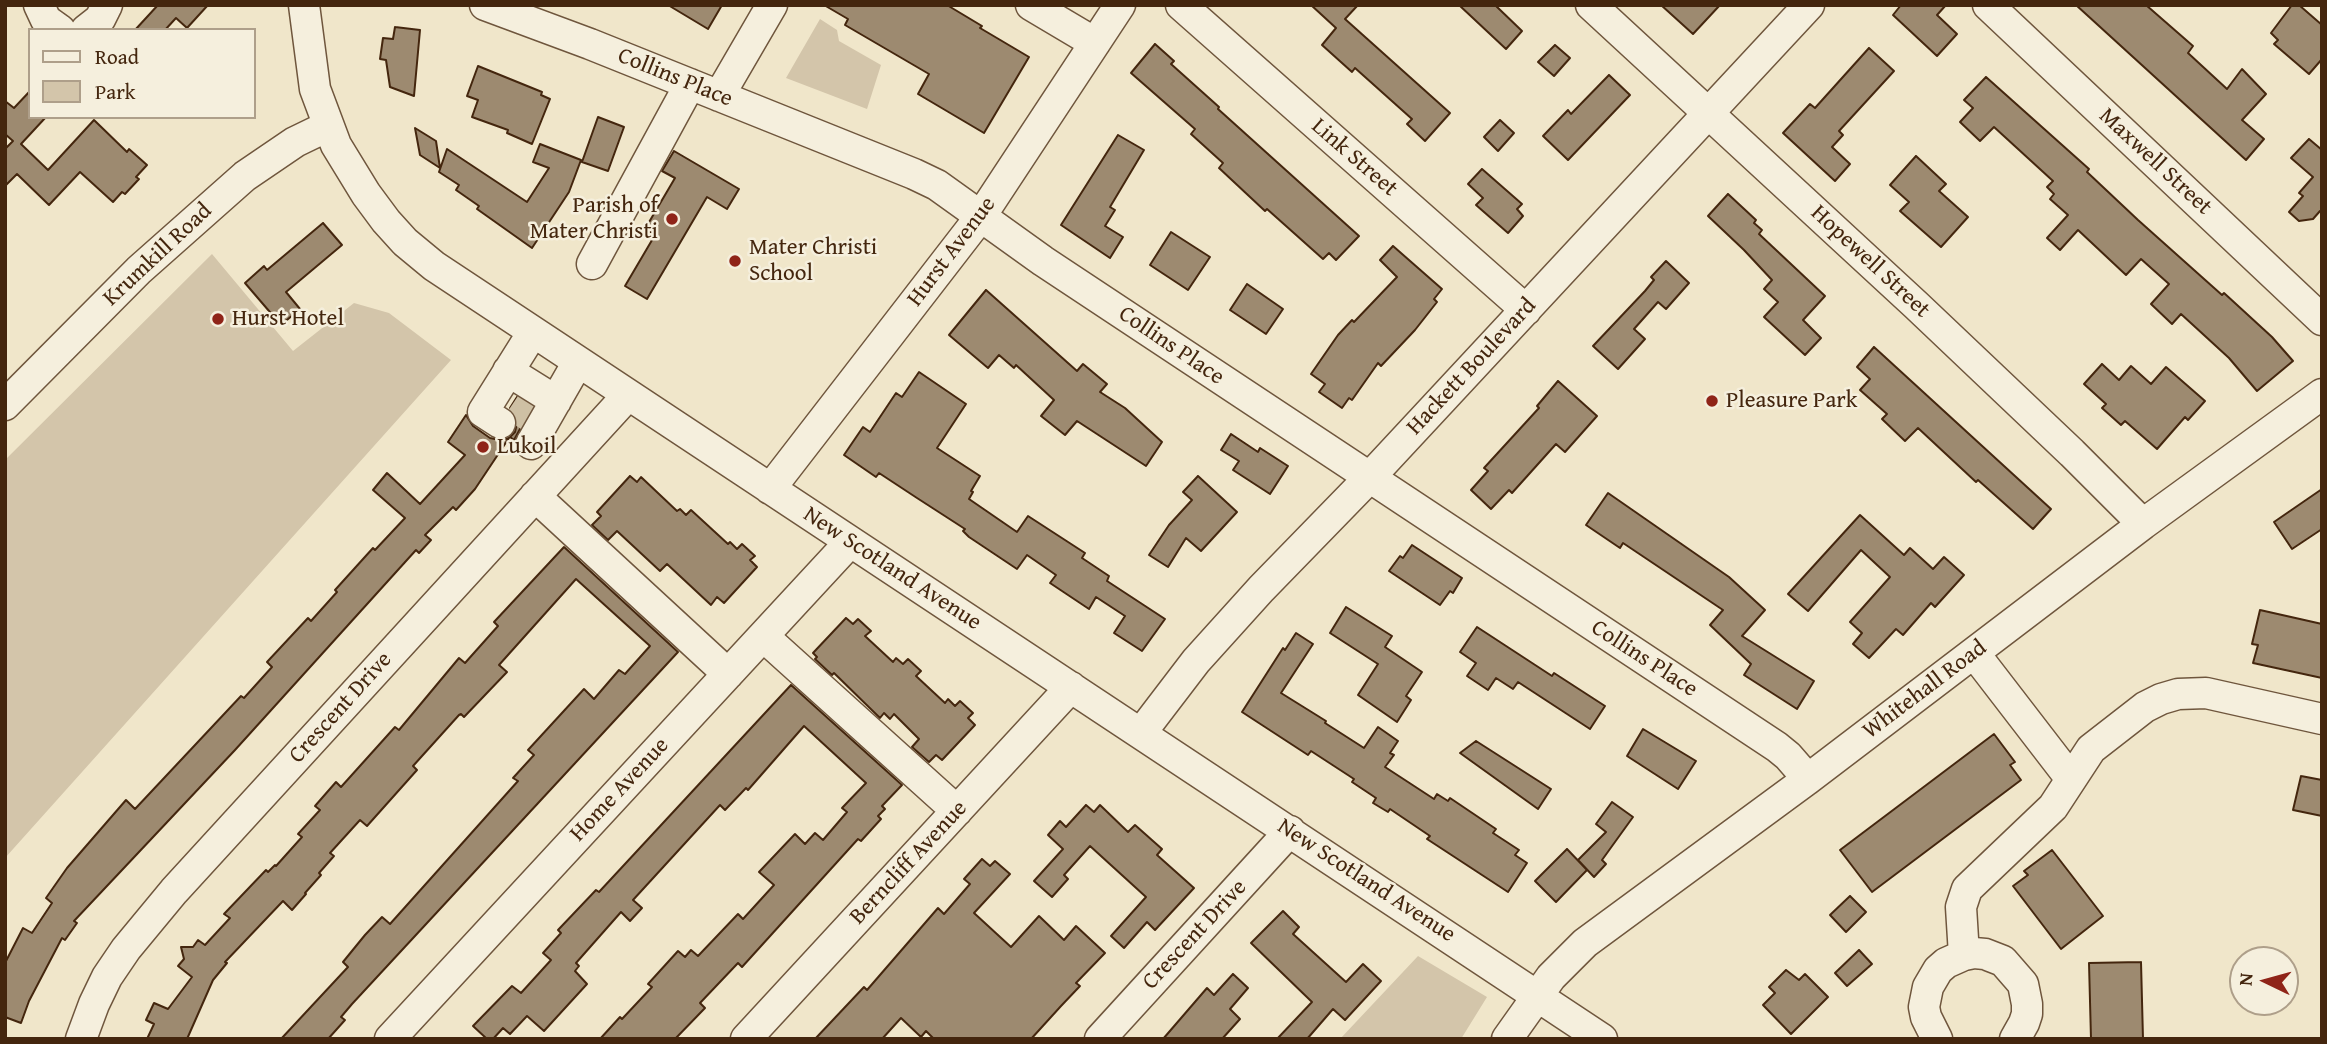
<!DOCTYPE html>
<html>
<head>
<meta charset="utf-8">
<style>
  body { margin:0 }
  #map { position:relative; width:2327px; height:1044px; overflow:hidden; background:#f0e6ca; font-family:"Gentium Book Plus",serif }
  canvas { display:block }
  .frame { position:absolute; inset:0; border:7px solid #44260e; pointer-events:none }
  .legend { position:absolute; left:28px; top:28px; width:228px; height:91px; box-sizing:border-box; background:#f5efdd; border:2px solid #ae9f8a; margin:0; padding:9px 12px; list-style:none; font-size:21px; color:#44260e }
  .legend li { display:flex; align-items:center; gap:14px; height:35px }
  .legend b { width:35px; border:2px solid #ae9f8a }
  .north { position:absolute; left:2229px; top:946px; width:70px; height:70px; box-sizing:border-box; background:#f5efdd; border:2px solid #ae9f8a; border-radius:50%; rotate:275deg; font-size:19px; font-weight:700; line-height:28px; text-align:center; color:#44260e }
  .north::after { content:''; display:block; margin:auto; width:24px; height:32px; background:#8f2418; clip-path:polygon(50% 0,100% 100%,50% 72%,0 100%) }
</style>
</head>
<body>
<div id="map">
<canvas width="2327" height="1044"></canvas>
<div class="frame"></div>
<ul class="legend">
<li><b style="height:9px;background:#f5efdd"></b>Road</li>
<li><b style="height:19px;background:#d3c5aa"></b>Park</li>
</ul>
<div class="north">N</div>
</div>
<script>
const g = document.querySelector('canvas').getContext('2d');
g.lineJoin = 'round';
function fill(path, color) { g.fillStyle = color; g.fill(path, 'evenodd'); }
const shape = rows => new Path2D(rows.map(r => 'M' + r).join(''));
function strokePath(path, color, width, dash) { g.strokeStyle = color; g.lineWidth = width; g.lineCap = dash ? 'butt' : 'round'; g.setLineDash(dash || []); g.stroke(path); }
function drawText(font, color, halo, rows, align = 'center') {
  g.font = font + ' "Gentium Book Plus",serif'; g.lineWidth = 5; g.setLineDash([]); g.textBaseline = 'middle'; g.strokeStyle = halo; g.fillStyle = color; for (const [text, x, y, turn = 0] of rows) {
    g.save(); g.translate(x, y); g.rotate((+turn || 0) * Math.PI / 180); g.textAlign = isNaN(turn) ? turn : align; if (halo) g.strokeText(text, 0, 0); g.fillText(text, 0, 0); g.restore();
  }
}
const green = shape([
  [820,19,837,30,839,41,881,65,867,109,786,78],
  [212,254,293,351,354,303,389,313,451,360,5,858,5,460],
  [1418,956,1487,997,1461,1039,1340,1039]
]);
const building = shape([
  [158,5,208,5,187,28,176,18,165,30,135,30,158,5],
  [668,5,722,5,708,29,668,5],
  [824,5,947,5,982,26,980,28,1029,57,984,133,918,94,929,74,845,25,848,19,824,5],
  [1311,5,1358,5,1345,19,1450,113,1425,141,1407,124,1412,119,1355,68,1352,72,1322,45,1336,28,1311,5],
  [1459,5,1495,5,1522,31,1506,49,1459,5],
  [1661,5,1720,5,1693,34,1661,5],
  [1901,5,1946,5,1937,15,1957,34,1937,56,1893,15,1901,5],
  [2076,5,2146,5,2193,46,2188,53,2227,89,2242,69,2266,94,2242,120,2264,139,2246,160,2076,5],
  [2292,5,2299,5,2322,25,2322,59,2309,74,2274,44,2278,40,2271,33,2292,5],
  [395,27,420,30,414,96,390,87,386,60,380,59,383,38,393,39,395,27],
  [1155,44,1174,61,1171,64,1219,107,1218,109,1359,236,1336,260,1329,253,1323,259,1267,209,1265,211,1219,168,1223,163,1191,134,1195,129,1131,73,1155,44],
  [1555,45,1570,58,1554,76,1538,62,1555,45],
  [1869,48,1894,71,1839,131,1843,135,1832,147,1850,164,1835,181,1783,133,1810,104,1815,108,1869,48],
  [478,66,542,92,541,95,550,99,532,144,507,133,508,130,472,117,478,100,467,96,478,66],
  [1609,75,1630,95,1568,160,1543,136,1568,110,1571,114,1609,75],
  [1986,77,2089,169,2087,172,2138,220,2222,295,2224,293,2272,337,2293,361,2257,391,2229,358,2181,314,2172,324,2151,304,2169,284,2141,259,2126,275,2078,230,2060,250,2047,238,2068,215,2050,199,2054,194,2047,187,2053,181,1994,127,1980,141,1960,122,1973,108,1964,100,1986,77],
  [30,91,30,117,46,117,21,144,48,170,94,120,127,152,129,149,147,165,136,177,139,179,125,194,122,192,113,202,80,172,49,205,17,174,5,186,5,149,13,141,5,134,5,101,14,108,30,91],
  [598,117,624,127,608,171,582,162,598,117],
  [1500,120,1514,133,1498,151,1484,137,1500,120],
  [415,128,436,141,440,168,420,155,415,128],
  [1118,135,1144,150,1110,207,1115,210,1105,226,1123,237,1110,258,1061,225,1118,135],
  [2309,139,2322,150,2322,213,2320,211,2313,219,2299,221,2289,212,2303,196,2299,193,2313,177,2291,158,2309,139],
  [540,144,581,160,569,192,532,248,477,209,479,206,456,190,459,185,439,172,447,149,527,202,549,168,533,162,540,144],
  [674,151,739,189,727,209,707,197,647,299,625,286,655,235,645,229,675,178,662,171,674,151],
  [1916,156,1946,184,1939,191,1968,217,1941,247,1900,211,1909,202,1890,185,1916,156],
  [1482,169,1522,204,1517,209,1523,216,1508,233,1476,205,1483,198,1468,184,1482,169],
  [1728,194,1756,220,1754,223,1762,230,1759,234,1825,296,1803,320,1821,338,1805,355,1764,317,1778,302,1764,289,1772,280,1744,250,1708,216,1728,194],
  [323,223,342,245,286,292,300,309,281,325,245,283,264,266,267,270,323,223],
  [1171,232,1210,257,1188,290,1150,265,1171,232],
  [1393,246,1442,289,1434,299,1437,302,1415,330,1381,366,1378,363,1352,400,1349,398,1342,408,1319,392,1325,384,1311,374,1338,335,1352,320,1354,322,1397,277,1380,260,1393,246],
  [1666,261,1689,283,1666,309,1658,302,1634,329,1645,339,1618,369,1593,346,1645,291,1654,280,1651,277,1666,261],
  [1247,284,1283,309,1266,334,1230,310,1247,284],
  [986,290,1077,371,1083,364,1107,384,1100,392,1125,408,1162,442,1146,466,1077,421,1065,435,1041,416,1054,400,1016,365,1014,368,999,355,988,368,949,335,986,290],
  [1874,347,2051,509,2033,529,1978,480,1976,482,1918,428,1905,441,1882,419,1887,414,1860,390,1870,379,1857,367,1874,347],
  [2102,364,2119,380,2131,366,2151,384,2166,367,2205,401,2188,420,2185,417,2157,449,2125,421,2121,425,2102,408,2106,404,2084,384,2102,364],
  [919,372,966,404,937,448,980,476,971,491,973,492,969,499,1017,532,1028,516,1085,553,1082,558,1109,576,1107,581,1165,619,1142,651,1114,633,1125,616,1096,597,1089,609,1050,583,1056,575,1027,555,1017,569,969,537,963,531,965,529,917,498,879,473,876,477,844,455,863,427,870,432,896,393,902,397,919,372],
  [1558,381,1597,416,1565,452,1556,444,1512,493,1509,490,1491,509,1471,490,1488,471,1484,468,1539,408,1537,406,1558,381],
  [517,397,532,407,514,440,510,437,515,432,517,423,515,414,510,408,517,397],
  [466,415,473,426,490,438,500,440,509,438,475,489,456,510,453,507,425,535,431,540,419,553,416,550,235,750,74,921,77,923,65,940,62,938,29,1001,21,1023,5,1017,5,963,23,928,32,933,52,903,46,898,67,868,126,800,135,809,241,696,244,698,272,667,267,662,308,618,311,621,337,592,335,590,373,548,375,550,405,518,373,490,387,473,420,504,465,455,448,442,466,415],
  [1231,434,1258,452,1260,448,1288,466,1270,494,1233,470,1239,461,1221,450,1231,434],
  [630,476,637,482,641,477,677,511,680,509,686,515,691,510,728,544,730,542,737,549,742,544,755,556,750,560,757,567,724,603,717,597,711,605,667,564,660,571,617,531,608,540,592,525,601,516,597,512,630,476],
  [1198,476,1237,512,1201,551,1186,538,1168,567,1149,555,1169,525,1192,500,1183,492,1198,476],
  [2322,489,2322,529,2292,549,2274,522,2322,489],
  [1608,493,1729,577,1765,610,1742,636,1814,681,1797,709,1744,675,1751,664,1710,625,1723,610,1623,543,1620,548,1586,525,1608,493],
  [1860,515,1904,555,1910,548,1933,569,1944,557,1964,575,1935,607,1931,603,1903,635,1896,629,1869,658,1853,644,1862,633,1850,622,1890,577,1861,550,1808,611,1788,594,1860,515],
  [1412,545,1462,578,1453,593,1450,591,1440,605,1389,571,1400,556,1403,558,1412,545],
  [564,547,678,652,352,1004,341,1017,345,1020,328,1039,281,1039,348,967,343,962,365,935,382,917,390,924,518,781,513,778,534,755,528,750,584,689,594,699,619,670,625,674,650,646,576,579,499,665,507,672,464,717,461,714,459,715,413,766,417,770,367,826,360,820,330,853,334,856,319,873,321,875,305,893,306,894,292,910,283,901,225,962,227,963,213,980,187,1039,147,1039,154,1024,146,1020,154,1003,168,1009,192,977,178,966,184,959,181,947,193,947,198,940,205,945,230,918,224,914,266,870,268,872,275,865,276,866,302,837,298,834,320,810,315,806,336,782,341,787,395,727,399,730,459,658,465,663,498,626,494,622,564,547],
  [1346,607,1392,636,1385,647,1422,672,1406,696,1411,700,1397,722,1358,695,1378,664,1330,633,1346,607],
  [2260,610,2322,624,2322,678,2253,663,2258,645,2252,644,2260,610],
  [846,618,853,624,858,619,871,631,865,636,893,662,896,658,903,664,908,659,921,671,916,676,945,703,948,699,955,706,960,701,973,713,968,718,975,725,942,760,936,755,929,762,912,747,919,739,894,714,890,719,884,713,880,718,834,673,832,675,815,659,817,657,813,653,846,618],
  [1477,627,1552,676,1554,673,1605,706,1590,729,1518,682,1513,689,1496,678,1488,690,1467,676,1476,663,1460,652,1477,627],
  [1296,633,1313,644,1281,693,1326,721,1325,723,1364,748,1378,727,1398,741,1390,753,1394,755,1385,767,1434,799,1437,794,1448,801,1450,798,1496,829,1493,833,1519,850,1515,855,1527,863,1508,892,1427,839,1430,836,1390,809,1388,812,1373,803,1376,798,1352,782,1354,779,1311,751,1308,755,1242,712,1283,648,1285,650,1296,633],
  [791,685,902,785,882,806,885,809,878,816,881,819,861,841,858,839,742,967,738,963,700,1003,705,1008,675,1039,600,1039,620,1017,622,1019,652,987,648,984,678,951,685,957,691,950,698,956,738,914,743,919,774,885,759,872,795,834,805,844,815,833,823,840,847,812,842,808,866,783,804,726,748,790,746,788,725,810,720,805,633,900,642,908,630,921,621,912,576,963,579,966,575,971,587,984,544,1031,527,1016,510,1034,503,1028,493,1039,487,1039,473,1026,512,986,521,993,551,960,543,953,561,933,558,930,596,890,599,892,791,685],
  [1643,729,1696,761,1678,789,1627,756,1643,729],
  [1994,734,2015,762,2010,765,2021,780,1872,892,1840,850,1994,734],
  [1476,741,1551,789,1538,809,1460,753,1476,741],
  [2301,776,2322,780,2322,816,2293,810,2301,776],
  [1612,802,1633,817,1602,860,1606,864,1594,877,1578,860,1606,832,1596,824,1612,802],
  [1086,805,1094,812,1100,805,1128,832,1135,825,1162,849,1157,855,1194,888,1155,930,1147,922,1124,948,1111,936,1146,897,1090,846,1064,875,1068,879,1052,897,1034,881,1063,849,1048,835,1060,821,1066,827,1086,805],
  [1567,849,1587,870,1556,902,1535,881,1567,849],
  [2052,850,2103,916,2061,949,2013,886,2028,875,2024,871,2052,850],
  [982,859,990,866,995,861,1010,874,974,913,1011,947,1039,916,1064,940,1076,926,1105,953,1076,983,1080,986,1061,1006,1031,1039,934,1039,926,1031,921,1037,901,1018,882,1039,815,1039,864,987,867,990,938,908,944,914,970,884,964,879,982,859],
  [1850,896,1866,912,1846,932,1830,915,1850,896],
  [1283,911,1299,927,1293,934,1346,982,1363,964,1381,981,1345,1020,1333,1009,1307,1039,1277,1039,1312,1002,1251,943,1283,911],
  [1859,950,1872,964,1847,986,1835,973,1859,950],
  [2141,962,2143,1039,2091,1039,2089,963,2141,962],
  [1786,970,1799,980,1805,974,1828,997,1791,1034,1763,1005,1775,993,1769,987,1786,970],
  [1233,974,1248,988,1230,1009,1240,1019,1222,1039,1163,1039,1207,988,1214,995,1233,974]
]);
const minorTunnel = shape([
  [512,405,533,419]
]);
const minor = shape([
  [39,5,46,20,60,30],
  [304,5,315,89,336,145,366,194,386,221,405,242,434,266,1602,1039],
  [485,5,590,44,914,174,937,185,1043,261,1777,747,1788,756,1808,779],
  [1031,5,1095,43],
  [1181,5,1526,310],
  [1591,5,1916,305,2072,453,2143,524],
  [1988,5,2322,320],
  [86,30,100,19,107,5],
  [719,96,772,5],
  [592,264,690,84],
  [508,371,556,401],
  [5,405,139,270,245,176,295,142,328,126],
  [500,423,483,412,533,332],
  [531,444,578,362],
  [770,489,981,216,1120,5],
  [535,496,728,674],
  [763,636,957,811],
  [1974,653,2071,779],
  [1141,733,1196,661,1261,589,1369,478,1809,5],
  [1964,955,1961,907,1967,889,2053,807,2091,749,2145,707,2161,699,2178,694,2206,693,2322,719],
  [81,1039,94,1004,107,977,126,949,174,891,628,395],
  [390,1039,850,542],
  [746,1039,1071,687],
  [1100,1039,1290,831],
  [1507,1039,1551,977,1585,943,1808,779,2143,524,2322,394],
  [1937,1039,1926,1017,1924,1007,1928,987,1938,970,1946,963,1964,955,1974,953,1985,954,2003,961,2023,984,2027,1004,2027,1014,2024,1023,2015,1039]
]);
const markers = [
  [672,219,7,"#8f2418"],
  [735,261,7,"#8f2418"],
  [218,319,7,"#8f2418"],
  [1712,401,7,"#8f2418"],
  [483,447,7,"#8f2418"]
];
const streetNames = [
  ["Collins Place",675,78,22],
  ["Link Street",1354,158,41],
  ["Maxwell Street",2155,162,43],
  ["Hurst Avenue",952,252,-53],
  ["Krumkill Road",158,255,-43],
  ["Hopewell Street",1870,262,43],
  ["Collins Place",1171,346,34],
  ["Hackett Boulevard",1472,367,-47],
  ["New Scotland Avenue",892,569,33],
  ["Collins Place",1644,659,33],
  ["Whitehall Road",1925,690,-37],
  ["Crescent Drive",341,708,-48],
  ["Home Avenue",620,790,-47],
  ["Berncliff Avenue",909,863,-47],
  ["New Scotland Avenue",1366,881,33],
  ["Crescent Drive",1195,935,-47]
];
const poiNames = [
  ["Parish of",658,206,"right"],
  ["Mater Christi",658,232,"right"],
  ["Mater Christi",749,248],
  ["School",749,274],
  ["Hurst Hotel",232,319],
  ["Pleasure Park",1726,401],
  ["Lukoil",497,447]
];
fill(green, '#d3c5aa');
fill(building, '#9d8a70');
strokePath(building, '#44260e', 2);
strokePath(minorTunnel, '#cec0a4', 30, [30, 15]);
strokePath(minor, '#6f563d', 33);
strokePath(minor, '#f5efdd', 30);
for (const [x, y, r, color] of markers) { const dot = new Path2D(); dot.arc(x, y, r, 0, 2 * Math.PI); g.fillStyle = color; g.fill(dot); strokePath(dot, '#f5efdd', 2.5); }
drawText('23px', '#44260e', '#f5efdd', streetNames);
drawText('23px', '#44260e', '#f5efdd', poiNames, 'left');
</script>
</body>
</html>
